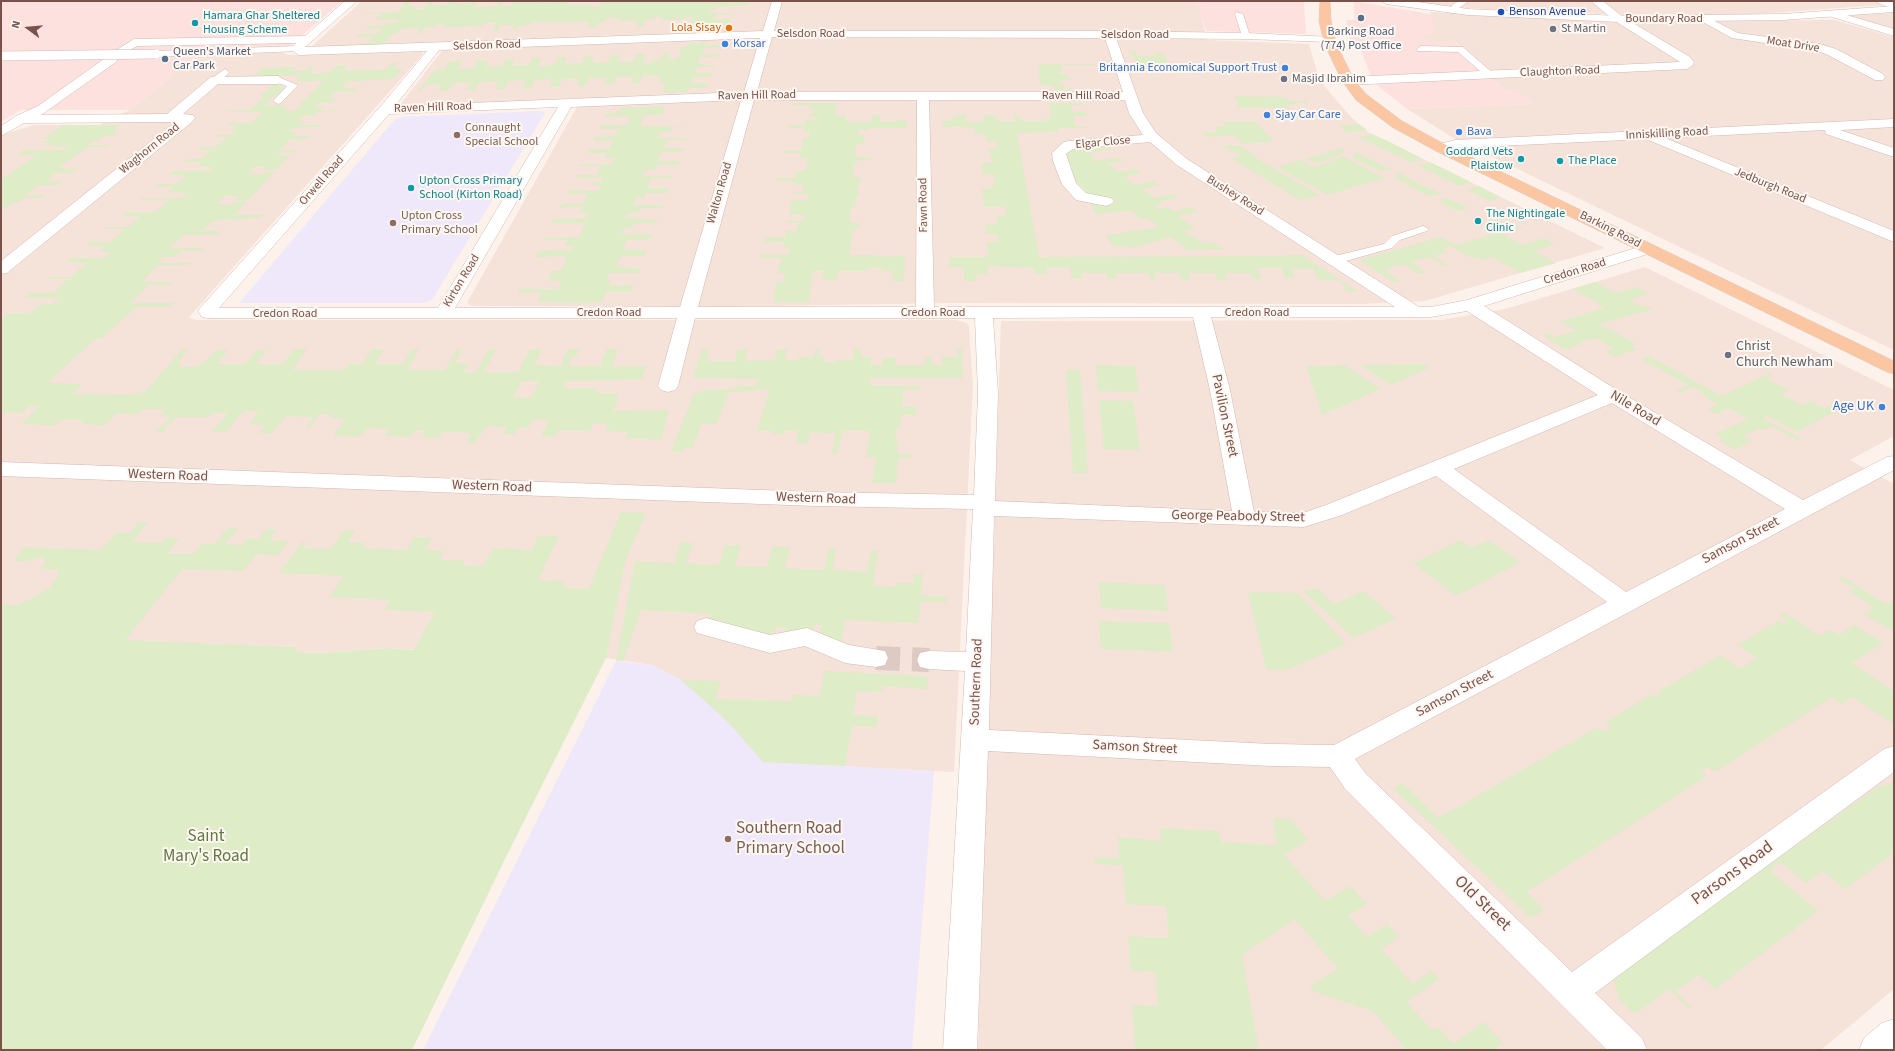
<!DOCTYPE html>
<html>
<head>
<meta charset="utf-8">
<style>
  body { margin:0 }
  #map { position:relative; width:1895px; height:1051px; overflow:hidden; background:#fdf2eb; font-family:"Source Sans 3",sans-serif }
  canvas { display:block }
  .frame { position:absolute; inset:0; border:2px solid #79524c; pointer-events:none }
  .north { position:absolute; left:8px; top:8px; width:40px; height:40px; -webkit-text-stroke:3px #fff7f1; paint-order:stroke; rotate:286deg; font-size:11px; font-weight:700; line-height:16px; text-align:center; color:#79524c }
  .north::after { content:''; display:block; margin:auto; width:14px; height:18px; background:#79524c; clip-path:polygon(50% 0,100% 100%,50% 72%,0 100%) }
</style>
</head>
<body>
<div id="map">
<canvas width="1895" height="1051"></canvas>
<div class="frame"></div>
<div class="north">N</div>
</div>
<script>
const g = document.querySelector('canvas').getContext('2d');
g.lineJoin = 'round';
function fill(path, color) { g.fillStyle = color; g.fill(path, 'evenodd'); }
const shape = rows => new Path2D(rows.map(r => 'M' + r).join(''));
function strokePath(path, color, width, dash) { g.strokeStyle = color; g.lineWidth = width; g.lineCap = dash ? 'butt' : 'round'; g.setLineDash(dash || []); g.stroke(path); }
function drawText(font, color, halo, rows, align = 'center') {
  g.font = font + ' "Source Sans 3",sans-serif'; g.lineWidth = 4; g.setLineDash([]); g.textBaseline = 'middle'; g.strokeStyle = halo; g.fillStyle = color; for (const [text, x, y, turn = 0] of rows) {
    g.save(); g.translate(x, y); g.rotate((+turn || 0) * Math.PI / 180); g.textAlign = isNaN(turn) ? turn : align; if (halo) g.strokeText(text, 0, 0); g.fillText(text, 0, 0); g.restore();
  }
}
const residential = shape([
  [362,1,1205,1,1206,4,1198,4,1207,40,1309,44,1317,72,1325,87,1351,117,1368,132,1605,248,1425,301,1360,304,949,303,710,307,473,306,468,304,468,301,582,98,464,104,400,105,448,43,311,47],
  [1414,1,1894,1,1894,4,1743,15,1629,15,1484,9,1439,6],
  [1430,12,1614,22,1834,20,1894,37,1894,350,1480,151,1450,136,1407,109,1534,104,1515,90,1506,90,1491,78,1492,71,1456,42,1428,42,1422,35,1434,35],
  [1894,13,1894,29,1851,16,1856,15],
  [421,51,423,54,190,316,190,318,196,320,956,320,967,323,969,327,973,385,954,772,763,762,727,721,681,680,652,665,606,658,561,658,386,648,321,653,294,652,297,647,1,636,1,135,34,125,99,125,130,110,200,54,282,52,288,55],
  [1645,267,1894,390,1894,436,1850,460,1894,484,1894,989,1821,1050,978,1050,1001,321,1441,320,1505,309]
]);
const commercial = shape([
  [1,1,343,1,282,52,200,54,130,110,21,110,1,122],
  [1205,1,1304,1,1306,34,1206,31,1197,4,1205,4],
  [1353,1,1430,14,1432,16,1434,35,1422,35,1428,42,1456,42,1493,71,1491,78,1506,90,1515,90,1535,104,1407,109,1379,87,1370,74,1358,43,1351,43,1346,20,1355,20]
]);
const education = shape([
  [540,111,545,113,432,300,424,303,239,303,395,119,402,117],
  [616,661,652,665,681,680,727,721,763,762,934,771,912,1050,423,1050]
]);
const green = shape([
  [406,1,411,1,407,6,415,6,414,9,423,9,429,1,435,1,432,5,447,5,450,1,457,1,456,4,471,3,473,1,477,1,474,7,497,6,500,1,503,1,502,6,510,6,512,2,518,3,519,1,527,1,527,3,547,1,547,3,570,1,569,5,591,4,591,7,599,7,601,1,748,1,747,5,718,7,717,9,711,9,710,13,733,13,732,14,715,15,714,19,731,19,731,21,730,23,712,23,711,25,690,26,693,17,687,17,686,19,662,20,662,17,655,17,654,20,645,20,644,26,637,26,638,21,618,21,619,18,607,18,605,22,598,22,596,27,588,28,589,22,533,22,532,24,519,26,516,30,512,30,515,25,500,25,497,31,492,31,496,23,484,23,482,26,457,27,441,27,443,24,436,24,433,28,425,28,421,33,417,34,420,28,401,29,396,34,392,34,384,44,347,45,368,43,373,37,356,37,359,34,377,34,382,29,365,29,368,26,385,26,388,23,396,23,399,19,374,20,377,18,386,16,379,17,381,14,361,13,398,12],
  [706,42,706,45,722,45,721,48,704,48,702,54,719,54,718,55,717,57,700,57,698,64,715,65,714,67,697,67,695,73,712,73,710,77,693,77,691,83,708,83,706,88,688,88,687,92,663,93,665,83,659,82,660,76,642,76,640,84,632,84,634,77,616,77,614,84,604,85,606,78,589,78,586,85,582,86,576,86,579,79,562,79,559,87,549,87,552,79,535,80,531,88,522,88,525,80,508,81,504,89,495,89,498,81,479,82,475,90,466,90,471,82,453,83,448,91,438,91,442,84,425,85,420,92,417,92,435,70,445,69,450,61,463,61,458,69,465,69,474,68,478,60,488,60,485,67,502,66,506,59,515,59,512,65,529,65,532,58,541,58,538,67,555,64,558,57,567,57,564,64,582,63,584,56,594,56,592,63,608,62,611,55,620,55,618,62,634,61,636,54,645,54,643,63,651,63,652,60,661,60,663,53,670,53,669,59,678,59,681,47,689,46,689,43],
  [1131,50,1135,50,1137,56,1156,56,1156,53,1163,53,1168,64,1136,64],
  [391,63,398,63,394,69,403,69,394,79,350,81,340,88,357,88,354,92,336,92,329,99,336,99,335,100,329,103,317,103,315,106,323,106,320,110,336,110,335,111,317,112,313,116,303,116,299,120,303,120,299,125,322,125,320,127,293,128,289,132,297,132,293,136,311,136,308,139,289,140,280,150,295,150,292,153,279,153,277,156,289,156,276,170,263,170,266,167,253,167,250,170,253,171,249,175,274,172,248,200,237,200,239,196,225,196,217,204,231,205,235,201,247,201,234,215,264,215,260,218,212,221,202,231,220,231,217,235,184,235,169,248,204,248,202,251,181,251,176,256,164,257,158,263,191,263,189,265,158,265,142,282,173,282,170,285,148,285,131,303,174,303,169,307,136,307,101,339,95,339,47,383,82,384,73,394,128,395,145,392,182,350,188,350,177,364,181,364,179,367,197,367,200,364,203,364,216,350,228,350,217,364,245,364,256,350,267,350,256,364,283,364,294,349,307,349,292,370,345,370,349,364,363,364,372,349,384,349,375,364,403,364,412,349,419,349,407,370,445,370,457,349,462,349,455,363,468,363,464,372,476,372,489,349,496,349,484,372,518,372,530,349,542,349,534,365,560,366,568,349,579,349,576,357,571,357,568,366,600,366,607,349,618,349,612,366,646,366,641,380,566,381,563,388,597,388,596,393,617,393,616,398,619,398,613,411,669,410,661,440,625,438,628,432,605,431,608,424,594,423,590,431,559,430,555,437,541,436,549,420,533,419,528,428,518,428,514,435,503,434,508,427,486,426,474,444,466,443,472,433,455,432,443,431,439,438,422,438,426,431,415,430,411,437,385,436,389,429,367,428,360,437,333,436,345,419,330,418,332,415,319,414,310,427,306,427,313,417,286,416,272,433,258,433,265,425,250,424,259,411,244,411,226,432,212,432,228,413,213,413,209,417,176,417,161,433,156,432,171,417,160,416,166,409,144,409,139,414,117,413,105,425,81,424,84,420,61,420,55,425,21,424,39,406,29,406,22,413,1,412,1,320,9,313,30,313,41,304,53,304,60,298,25,298,31,293,54,293,68,279,47,279,49,277,71,277,88,263,67,262,71,258,105,258,111,252,99,252,106,246,86,246,90,242,110,242,124,229,105,229,108,227,128,227,140,216,121,216,126,212,156,212,169,200,140,200,142,198,182,198,188,193,168,192,173,187,154,187,158,184,176,184,187,175,169,175,173,171,209,171,214,167,197,167,202,162,184,162,188,159,201,159,211,150,198,150,201,147,216,147,227,137,214,137,216,135,231,135,235,131,231,131,236,126,227,126,230,123,251,123,263,112,221,111,223,110,250,110,264,97,260,96,274,84,284,87,265,105,283,105,288,111,294,111,323,81,295,81,300,75,260,77,262,75,255,75,261,68,296,67,293,71,305,71,309,67,314,67,309,74,331,72,336,65,347,65,343,71,386,69],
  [521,381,539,381,532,397,513,398],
  [1038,64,1096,64,1096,65,1060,65,1062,70,1059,72,1059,74,1067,74,1068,78,1072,80,1060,80,1061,84,1063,84,1064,88,1071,88,1071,90,1055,90,1054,85,1040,85],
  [1172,64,1204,64,1209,73,1170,74,1189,72,1187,69,1174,69],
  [1234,96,1286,97,1288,101,1306,101,1308,103,1288,104,1290,108,1240,108],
  [793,103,837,103,835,115,846,116,846,122,872,122,873,115,880,115,880,122,907,120,907,128,869,128,869,130,858,130,858,135,864,135,864,143,856,144,855,157,871,157,871,160,857,160,856,165,854,165,853,177,861,177,860,182,858,183,859,197,856,197,855,207,851,208,849,222,860,223,859,227,856,227,855,231,852,231,850,255,905,256,904,281,892,281,893,271,883,271,884,268,867,268,866,271,838,271,837,280,822,280,823,271,813,271,809,302,773,302,776,282,784,282,785,274,778,273,781,258,759,258,760,254,789,254,790,248,783,247,784,242,764,242,765,237,785,237,786,231,797,231,798,223,787,223,788,221,804,221,804,215,789,215,792,200,807,200,808,194,793,194,793,192,803,192,803,185,795,185,795,181,776,181,777,178,796,178,797,171,806,171,808,158,800,158,800,153,783,153,783,151,801,151,803,138,809,138,810,132,804,132,805,128,787,128,788,125,805,125,806,120,817,120,817,117,807,117,807,114,813,114,814,109,809,108,809,105,793,105],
  [1049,103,1084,103,1084,105,1071,105,1072,112,1086,112,1087,116,1074,116,1075,126,1090,128,1058,128,1058,132,1017,133,1039,257,1264,256,1302,255,1359,292,1347,292,1341,281,1318,279,1314,269,1291,269,1295,278,1286,278,1281,268,1257,268,1262,279,1253,279,1250,273,1225,273,1227,280,1217,280,1215,273,1188,273,1190,280,1181,280,1179,273,1154,273,1155,280,1151,280,1149,273,1116,273,1117,279,1108,279,1106,273,1082,273,1082,279,1072,279,1070,268,1046,268,1047,274,1035,274,1034,268,988,266,988,274,976,274,976,281,964,281,964,267,949,267,949,257,988,257,987,242,998,242,997,234,986,233,985,225,997,224,997,216,1006,215,1005,207,984,207,982,189,991,189,991,185,995,185,993,174,982,174,981,163,992,163,989,149,998,148,997,141,986,141,985,134,975,134,974,127,943,127,943,121,953,121,953,116,966,115,966,122,984,122,984,115,996,115,997,121,1015,121,1015,115,1020,115,1021,121,1046,121,1046,118,1051,118],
  [665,106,662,115,645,115,640,126,692,126,672,127,670,132,660,132,658,138,687,138,687,140,667,140,664,148,684,148,683,151,662,152,658,161,679,161,678,165,657,165,655,170,646,170,643,176,673,176,673,178,651,178,648,188,669,188,668,193,646,193,644,198,636,198,633,205,663,205,662,208,640,208,638,213,627,213,625,217,658,220,656,223,634,223,632,228,623,229,621,234,653,234,651,239,627,240,623,250,647,250,644,256,621,256,616,267,640,268,639,273,609,273,606,280,611,280,609,286,634,285,631,292,606,292,602,302,538,302,542,292,518,293,519,289,558,289,562,280,548,281,552,271,561,271,567,256,535,257,538,251,572,250,574,246,564,246,567,240,544,240,545,238,580,237,585,223,552,223,554,219,586,218,588,213,579,213,583,206,559,208,562,204,584,203,588,194,567,194,569,190,599,191,601,186,592,186,594,182,601,182,603,177,575,178,576,175,597,175,601,166,580,166,581,164,612,164,614,158,605,158,607,153,587,153,589,149,609,149,613,140,593,141,595,137,615,136,619,129,599,129,601,125,627,125,630,117,605,117,606,113,617,113,620,108],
  [1254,121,1274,141,1243,144,1233,135,1206,137,1202,133,1219,131,1215,127,1226,126,1223,122],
  [1359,124,1367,130,1348,133,1339,126],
  [63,125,120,125,113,130,117,131,113,135,124,135,104,136,97,141,93,141,88,145,109,145,106,147,88,147,58,168,79,169,73,173,54,173,47,181,63,181,57,185,38,185,25,195,44,195,40,198,24,198,18,202,14,202,1,211,1,177,6,177,36,155,17,155,23,150,64,150,69,147,49,146,53,143,43,143,49,139,44,139],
  [1372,134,1390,142,1423,159,1412,163,1359,137],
  [1237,145,1257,156,1254,157,1320,195,1300,200,1232,159,1242,156,1221,146],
  [1111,147,1113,149,1089,153,1094,157,1091,158,1094,161,1120,158,1124,161,1107,164,1119,172,1136,169,1141,173,1124,176,1135,185,1154,181,1159,185,1142,189,1155,198,1173,194,1178,198,1160,201,1162,203,1155,205,1159,209,1168,207,1174,211,1192,207,1198,212,1178,216,1195,228,1184,231,1191,236,1194,236,1204,244,1215,242,1225,249,1188,250,1171,237,1130,248,1111,245,1106,235,1155,228,1159,226,1147,218,1141,219,1131,211,1096,214,1089,202,1113,204,1115,198,1088,194,1071,175,1064,155,1067,151,1075,149],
  [1342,148,1344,150,1343,153,1318,163,1305,159],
  [1356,152,1392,170,1382,171,1355,159,1352,156],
  [1343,156,1384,178,1328,195,1277,167,1300,160,1311,166,1319,166],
  [1430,162,1471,182,1459,186,1419,166],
  [1400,173,1416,182,1441,194,1434,196,1427,195,1393,177],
  [1479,186,1500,197,1490,201,1467,190],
  [1447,198,1468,208,1462,211,1456,210,1442,204,1441,200],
  [1521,227,1524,228,1503,234,1522,245,1544,238,1555,244,1534,251,1556,263,1521,273,1492,257,1481,260,1477,257,1473,259,1451,246,1442,249,1446,252,1434,256,1449,265,1445,266,1429,257,1411,262,1426,272,1419,274,1403,264,1384,270,1399,280,1393,282,1359,260,1441,237,1455,245],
  [1595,282,1616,293,1636,287,1649,294,1630,300,1642,307,1647,306,1653,309,1599,324,1636,344,1631,346,1636,349,1615,357,1605,351,1615,349,1596,338,1580,342,1582,344,1565,350,1543,335,1548,333,1554,337,1576,331,1561,321,1604,308,1597,304,1599,303,1572,289],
  [702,349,709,349,706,361,735,361,738,349,747,349,745,361,775,360,777,349,787,349,785,360,798,360,799,357,814,357,815,349,820,349,819,357,825,357,824,363,835,363,835,360,853,360,854,349,861,349,861,357,871,357,871,365,882,365,883,358,889,358,896,357,896,365,924,365,925,358,932,358,932,365,942,365,942,357,957,358,957,349,962,349,963,378,870,378,870,385,919,386,919,390,904,389,902,407,917,407,916,415,901,415,900,428,896,428,895,441,898,441,897,454,911,454,911,458,899,458,896,483,872,483,876,457,866,457,870,431,843,430,838,454,832,454,836,433,810,432,807,444,796,443,798,431,785,431,783,434,772,434,773,431,757,430,770,389,729,392,717,424,702,423,692,448,685,448,683,452,671,452,694,393,701,393,702,390,735,389,736,386,756,386,758,379,693,378],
  [1649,356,1722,396,1770,373,1773,375,1767,379,1789,390,1781,394,1802,405,1811,401,1825,408,1831,405,1839,409,1797,432,1767,416,1763,419,1801,438,1797,440,1771,426,1763,430,1759,428,1743,436,1752,441,1735,450,1720,441,1723,439,1715,434,1748,419,1729,408,1715,414,1707,409,1718,404,1702,395,1704,393,1694,387,1680,393,1676,391,1689,385,1641,359],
  [1423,364,1429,368,1391,385,1360,365],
  [1096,365,1135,366,1139,392,1098,391],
  [1344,365,1381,389,1322,415,1306,366],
  [1066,370,1080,370,1088,473,1073,473],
  [1099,400,1133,401,1140,450,1104,449],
  [621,512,646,513,625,562,606,658,507,855,412,1050,1,1050,1,602,5,605,17,605,35,597,49,587,57,578,58,570,39,568,46,563,42,557,22,562,15,560,23,547,101,550,116,533,130,533,139,522,148,523,132,542,162,543,167,538,179,538,168,553,193,554,201,544,215,544,228,528,238,528,225,544,242,545,248,539,259,539,267,529,277,529,269,540,288,541,277,556,256,554,244,571,182,569,125,640,297,647,295,652,321,653,386,648,414,650,435,612,384,610,390,600,330,597,343,576,279,573,303,541,306,541,302,548,331,549,344,530,355,531,348,542,365,543,362,548,407,550,414,537,432,538,425,550,444,551,440,560,464,560,462,565,483,566,493,548,532,550,538,536,559,536,538,580,564,581,562,587,589,589],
  [1460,540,1472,548,1488,540,1520,562,1456,596,1414,563],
  [681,542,693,543,686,563,719,565,725,545,734,545,741,546,735,566,767,567,773,546,784,547,790,547,785,568,800,569,824,570,829,548,836,549,833,570,867,572,871,551,878,551,873,586,897,587,897,583,913,583,914,574,923,574,921,595,947,597,947,602,921,602,918,623,845,620,841,646,818,634,823,626,816,624,811,632,780,638,786,629,777,627,770,638,707,620,711,614,641,610,623,661,616,661,635,561,674,563],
  [1843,577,1886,604,1894,600,1894,632,1864,614,1874,608,1850,592,1855,589,1839,579],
  [1099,582,1165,585,1168,611,1101,608],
  [1318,589,1334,604,1364,591,1396,619,1353,638,1303,590],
  [1248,592,1298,593,1346,644,1287,670,1266,669],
  [1785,613,1820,636,1830,630,1840,635,1854,625,1883,643,1852,663,1892,690,1894,689,1894,724,1853,697,1842,704,1832,697,1715,772,1708,766,1701,771,1707,776,1527,892,1544,910,1531,918,1393,788,1403,783,1438,818,1598,727,1605,732,1611,728,1605,722,1651,695,1660,697,1659,691,1721,655,1740,669,1757,658,1738,645,1778,621,1782,624,1787,621,1780,616],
  [1099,621,1169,623,1173,652,1101,649],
  [824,671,928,676,927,689,883,686,882,692,857,691,853,715,878,716,877,727,852,726,845,766,763,762,727,721,681,680,720,681,716,699,792,701,793,695,820,696],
  [1894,783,1894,853,1845,889,1823,871,1806,883,1780,862,1770,871,1818,911,1715,989,1699,974,1675,992,1691,1007,1689,1009,1669,989,1635,1014,1620,1001,1613,980,1616,975,1877,787],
  [1273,818,1291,819,1308,840,1284,855,1325,901,1350,886,1367,904,1348,916,1367,937,1387,924,1399,937,1381,949,1413,984,1431,971,1439,979,1406,1002,1432,1030,1438,1027,1453,1044,1483,1022,1503,1043,1493,1050,1406,1050,1373,1011,1315,992,1310,986,1338,969,1295,919,1242,955,1259,1050,1135,1050,1132,1005,1158,1006,1155,972,1131,971,1128,936,1169,938,1166,906,1126,904,1123,865,1095,864,1095,858,1119,858,1118,837,1161,841,1160,828,1219,831,1221,842,1277,845]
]);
const minorTunnel = shape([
  [876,658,929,660]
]);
const service = shape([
  [1459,1,1469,1,1459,8,1457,13,1451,13,1452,5,1459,1],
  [1236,12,1243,14,1250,36,1249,38,1243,38,1242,36,1235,14,1236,12],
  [296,46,299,47,299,51,156,57,152,54,156,51,296,46],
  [1421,46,1463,47,1495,75,1493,77,1487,77,1458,52,1418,51,1417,49,1421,46],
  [225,69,229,72,228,74,218,82,212,82,212,78,225,69],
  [278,77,298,85,281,103,278,104,273,101,287,86,275,82,273,80,278,77],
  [1423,226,1429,229,1427,231,1400,240,1392,248,1335,264,1329,260,1331,257,1384,244,1392,236,1423,226]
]);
const minor = shape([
  [345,1,357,1,305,47,763,31,772,1,782,1,774,31,1109,31,1246,33,1333,37,1335,39,1329,42,1246,39,1116,38,1143,113,1156,133,1187,159,1419,307,1431,307,1467,300,1642,246,1648,244,1654,246,1656,249,1654,252,1484,306,1620,392,1803,500,1887,457,1894,456,1894,470,1355,759,1366,774,1572,972,1884,749,1894,746,1894,772,1595,993,1642,1038,1647,1050,1607,1050,1346,790,1330,767,1271,766,988,751,977,1050,943,1050,965,671,929,669,920,667,917,660,920,653,929,651,966,652,973,509,816,506,1,476,1,462,816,492,974,495,978,393,975,318,695,318,678,386,675,390,668,392,661,390,658,386,677,318,208,318,202,317,198,311,201,307,380,107,427,51,299,55,290,49,296,43,137,46,121,55,115,51,134,39,305,36,345,1],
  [772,37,1105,38,1123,92,757,92,772,37],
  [760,38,744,92,395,106,439,50,760,38],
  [741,100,680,307,455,308,571,107,741,100],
  [754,100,917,100,916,307,698,307,754,100],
  [929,100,1125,100,1129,113,1143,135,1069,141,1064,142,1052,153,1053,161,1062,184,1076,200,1106,206,1111,204,1114,201,1111,198,1086,193,1076,183,1066,154,1073,149,1150,142,1177,165,1395,307,934,307,929,100],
  [558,107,438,308,219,308,389,114,558,107],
  [1467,311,1598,395,1326,505,1303,513,1254,512,1230,390,1211,317,1431,317,1467,311],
  [1193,317,1210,390,1232,511,995,501,998,393,993,318,1193,317],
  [1612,403,1785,509,1626,592,1454,469,1612,403],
  [1436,476,1607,602,1334,745,1271,744,989,730,994,516,1304,527,1342,515,1436,476],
  [1591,1,1603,1,1623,17,1690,57,1694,62,1693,65,1687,69,1348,85,1342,81,1348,77,1680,62,1615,21,1591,1],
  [1877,1,1894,2,1894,9,1878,3,1877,1],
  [1833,11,1894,29,1894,36,1829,16,1827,14,1833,11],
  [1705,16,1738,33,1820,44,1836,49,1883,74,1885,77,1883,80,1875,80,1828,55,1818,51,1732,38,1701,21,1699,19,1701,17,1705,16],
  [112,55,118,59,116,62,41,115,167,114,211,77,278,76,284,80,278,84,218,84,183,114,193,115,195,118,193,121,7,273,1,274,1,261,175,122,24,123,1,136,1,126,16,116,38,106,108,56,112,55],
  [1894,119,1894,127,1840,130,1894,148,1894,157,1826,134,1825,130,1665,138,1894,231,1894,242,1646,139,1456,148,1441,152,1436,151,1434,148,1436,145,1455,140,1894,119],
  [706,618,770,635,807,628,849,645,885,651,888,658,885,665,876,667,845,663,805,646,770,653,697,633,694,627,697,621,706,618],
  [1894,1019,1894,1050,1859,1050,1864,1038,1882,1023,1894,1019]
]);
const tertiary = shape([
  [1381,1,1410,1,1468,9,1619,16,1783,14,1894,6,1894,12,1783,20,1619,22,1468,15,1386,4,1381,1]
]);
const primary = shape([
  [1320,1,1330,1,1331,21,1336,43,1354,80,1366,94,1402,121,1446,145,1894,361,1894,374,1887,372,1436,151,1392,127,1356,100,1342,81,1324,43,1319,21,1320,1]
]);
const serviceBridge = shape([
  [1,56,156,54]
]);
const markers = [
  [1501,12,4,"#1a4fb4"],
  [1361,18,4,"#5c6f8a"],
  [195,23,4,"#0f9aa8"],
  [729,28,4,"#e8710a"],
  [1553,29,4,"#6b7280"],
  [725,44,4,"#3f7fe0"],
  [165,59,4,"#5c6f8a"],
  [1285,68,4,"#3f7fe0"],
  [1284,79,4,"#6b7280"],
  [1267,115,4,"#3f7fe0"],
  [1459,132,4,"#3f7fe0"],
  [457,135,4,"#8d6e63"],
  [1521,159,4,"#0f9aa8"],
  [1560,161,4,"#0f9aa8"],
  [411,188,4,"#0f9aa8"],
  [1478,221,4,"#0f9aa8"],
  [393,223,4,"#8d6e63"],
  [1728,355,4,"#6b7280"],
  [1882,407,4,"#3f7fe0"],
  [728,839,4,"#8d6e63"]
];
const farTransitnames = [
  ["Benson Avenue",1509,12]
];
const farCulturenames = [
  ["Hamara Ghar Sheltered",203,16],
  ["Housing Scheme",203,30],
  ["Goddard Vets",1513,152,"right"],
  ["Plaistow",1513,166,"right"],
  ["The Place",1568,161],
  ["Upton Cross Primary",419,181],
  ["School (Kirton Road)",419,195],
  ["The Nightingale",1486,214],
  ["Clinic",1486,228]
];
const farStreetnames = [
  ["Boundary Road",1664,19],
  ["Selsdon Road",811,34],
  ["Selsdon Road",1135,35],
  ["Moat Drive",1793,45,9],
  ["Selsdon Road",487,46,-2],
  ["Claughton Road",1560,72,-2],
  ["Raven Hill Road",757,96,-1],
  ["Raven Hill Road",1081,96],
  ["Raven Hill Road",433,108,-2],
  ["Inniskilling Road",1667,134,-3],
  ["Elgar Close",1103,143,-5],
  ["Waghorn Road",150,149,-39],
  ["Orwell Road",322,181,-49],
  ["Jedburgh Road",1770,186,22],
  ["Walton Road",720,193,-74],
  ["Bushey Road",1235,196,32],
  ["Fawn Road",924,205,-91],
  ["Barking Road",1610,230,27],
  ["Credon Road",1575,272,-17],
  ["Kirton Road",462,281,-59],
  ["Credon Road",609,313],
  ["Credon Road",933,313],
  ["Credon Road",1257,313],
  ["Credon Road",285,314]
];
const farFoodnames = [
  ["Lola Sisay",721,28]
];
const farWorshipnames = [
  ["St Martin",1561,29],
  ["Masjid Ibrahim",1292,79]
];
const farServicenames = [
  ["Barking Road",1361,32],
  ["(774) Post Office",1361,46],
  ["Queen's Market",173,52,"left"],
  ["Car Park",173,66,"left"]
];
const farShopnames = [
  ["Korsar",733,44],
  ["Britannia Economical Support Trust",1277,68,"right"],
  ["Sjay Car Care",1275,115],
  ["Bava",1467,132]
];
const farEducationnames = [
  ["Connaught",465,128],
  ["Special School",465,142],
  ["Upton Cross",401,216],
  ["Primary School",401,230]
];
const worshipNames = [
  ["Christ",1736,347],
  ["Church Newham",1736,363]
];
const shopNames = [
  ["Age UK",1874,407]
];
const streetNames = [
  ["Nile Road",1635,409,31],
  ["Pavilion Street",1224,416,78],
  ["Western Road",168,476,2],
  ["Western Road",492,487,2],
  ["Western Road",816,499,2],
  ["George Peabody Street",1238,517,1],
  ["Samson Street",1741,541,-28],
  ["Southern Road",977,682,-88],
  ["Samson Street",1455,694,-28],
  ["Samson Street",1135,748,3]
];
const nearEducationnames = [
  ["Southern Road",736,829],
  ["Primary School",736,849]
];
const nearParknames = [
  ["Saint",206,837],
  ["Mary's Road",206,857]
];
const nearStreetnames = [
  ["Parsons Road",1733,874,-36],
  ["Old Street",1482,904,44]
];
fill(residential, '#f5e2d9');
fill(commercial, '#fde1de');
fill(education, '#efe7fa');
fill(green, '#deecc8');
strokePath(minorTunnel, '#dccac3', 24, [24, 12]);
strokePath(service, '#d3b9b2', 1);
strokePath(minor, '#d3b9b2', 1);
strokePath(tertiary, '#d3b9b2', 1);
strokePath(primary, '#d9cfcd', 1);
fill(service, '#fff');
fill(minor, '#fff');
fill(tertiary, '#fff');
fill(primary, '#fbc7a3');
strokePath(serviceBridge, '#d3b9b2', 10, []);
strokePath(serviceBridge, '#fff', 9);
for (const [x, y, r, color] of markers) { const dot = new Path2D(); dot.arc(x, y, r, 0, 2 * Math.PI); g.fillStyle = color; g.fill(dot); strokePath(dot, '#fff7f1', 1.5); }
drawText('12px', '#164399', '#fff7f1', farTransitnames, 'left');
drawText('12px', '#0d838f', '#fff7f1', farCulturenames, 'left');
drawText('12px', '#79524c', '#fff7f1', farStreetnames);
drawText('12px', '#c56008', '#fff7f1', farFoodnames, 'right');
drawText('12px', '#5b616d', '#fff7f1', farWorshipnames, 'left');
drawText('12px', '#4e5e75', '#fff7f1', farServicenames);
drawText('12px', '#366cbe', '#fff7f1', farShopnames, 'left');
drawText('12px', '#785e54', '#fff7f1', farEducationnames, 'left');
drawText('14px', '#5b616d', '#fff7f1', worshipNames, 'left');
drawText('14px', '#366cbe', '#fff7f1', shopNames, 'right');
drawText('14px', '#79524c', '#fff7f1', streetNames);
drawText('17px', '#785e54', '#fff7f1', nearEducationnames, 'left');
drawText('17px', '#5e7941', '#fff7f1', nearParknames);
drawText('17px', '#79524c', '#fff7f1', nearStreetnames);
</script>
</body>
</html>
